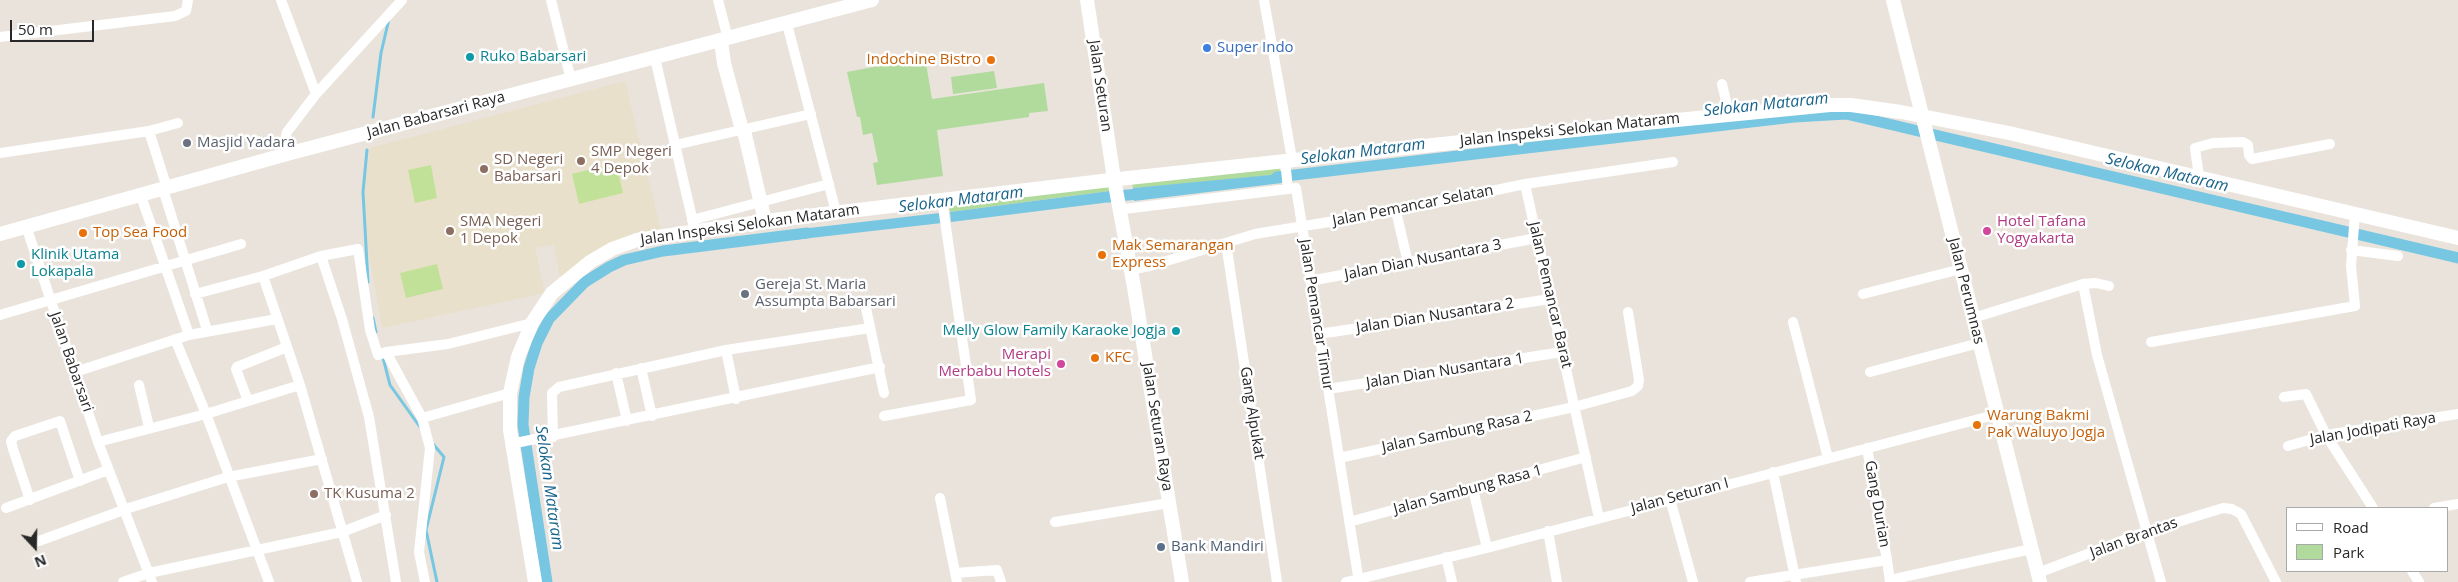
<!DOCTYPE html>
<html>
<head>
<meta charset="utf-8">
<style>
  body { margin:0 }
  #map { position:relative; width:2458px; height:582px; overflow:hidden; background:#e9e3db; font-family:"Open Sans",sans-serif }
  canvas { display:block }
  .legend { position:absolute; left:2286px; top:507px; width:162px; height:65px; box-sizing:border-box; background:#fff; border:1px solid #a9a9a9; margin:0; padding:6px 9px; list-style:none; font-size:15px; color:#282828 }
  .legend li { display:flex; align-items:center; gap:10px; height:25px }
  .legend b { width:25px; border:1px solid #a9a9a9 }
  .north { position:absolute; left:10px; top:522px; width:50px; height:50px; -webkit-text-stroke:4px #fff; paint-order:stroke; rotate:159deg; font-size:14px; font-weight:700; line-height:20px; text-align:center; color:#282828 }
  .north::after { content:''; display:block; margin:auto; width:18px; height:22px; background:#282828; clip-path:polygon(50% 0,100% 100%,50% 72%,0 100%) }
  .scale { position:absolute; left:10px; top:20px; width:84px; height:22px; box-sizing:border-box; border:2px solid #282828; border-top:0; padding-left:6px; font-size:15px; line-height:18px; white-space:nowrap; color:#282828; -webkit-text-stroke:4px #fff; paint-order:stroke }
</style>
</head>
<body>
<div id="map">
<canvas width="2458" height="582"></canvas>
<ul class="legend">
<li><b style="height:6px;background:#fff"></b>Road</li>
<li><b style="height:14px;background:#b1db9c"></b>Park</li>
</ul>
<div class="north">N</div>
<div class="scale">50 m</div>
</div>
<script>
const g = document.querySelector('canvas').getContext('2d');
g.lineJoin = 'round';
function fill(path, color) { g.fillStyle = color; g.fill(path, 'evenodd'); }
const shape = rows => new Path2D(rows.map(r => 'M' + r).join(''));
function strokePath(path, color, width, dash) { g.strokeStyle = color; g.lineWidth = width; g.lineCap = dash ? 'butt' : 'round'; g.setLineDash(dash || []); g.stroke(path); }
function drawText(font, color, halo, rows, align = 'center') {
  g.font = font + ' "Open Sans",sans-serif'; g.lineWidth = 5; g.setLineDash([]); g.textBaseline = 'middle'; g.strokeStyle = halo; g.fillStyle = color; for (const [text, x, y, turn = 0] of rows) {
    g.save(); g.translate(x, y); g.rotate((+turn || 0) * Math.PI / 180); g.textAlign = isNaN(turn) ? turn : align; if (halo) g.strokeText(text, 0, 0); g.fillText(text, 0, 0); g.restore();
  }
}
const education = shape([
  [625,81,661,231,575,266,560,277,554,245,535,248,545,293,382,328,366,236,364,191,370,148]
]);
const green = shape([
  [925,57,932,99,1044,83,1048,111,1029,113,1029,117,937,130,943,176,877,185,873,163,878,162,872,133,863,135,860,117,857,117,847,72],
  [994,71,997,88,953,94,951,77],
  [1279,167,1281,174,1208,182,1133,188,1132,183],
  [1109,185,1110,191,950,212,949,206]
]);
const pitch = shape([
  [616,163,623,193,579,204,572,174],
  [431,165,437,198,415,203,408,170],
  [437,264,443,289,406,298,400,273]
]);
const water = shape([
  [1281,174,1282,183,1134,201,1133,188],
  [1110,191,1111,202,951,222,950,212],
  [940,213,942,223,793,240,792,230]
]);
const stream = shape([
  [373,117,381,53,389,19],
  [367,150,363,192,368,282],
  [373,318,376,332],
  [382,354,390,385,420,427],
  [433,444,444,457,426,530,437,582]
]);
const canal = shape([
  [1277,177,1794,117,1846,114,2458,258],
  [1109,197,1147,193],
  [547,582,523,425,524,397,529,368,537,343,549,319,585,282,609,267,624,260,663,251,807,233]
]);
const street = shape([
  [281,0,316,94],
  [551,0,571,80],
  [718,0,728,39],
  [1264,0,1292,159],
  [787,24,836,212],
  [0,37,175,16,186,11,188,0],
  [655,58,695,231],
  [1722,84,1729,114],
  [149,131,167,188],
  [675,145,811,114],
  [0,153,149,131,178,123],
  [287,154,284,144,287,132,316,94,402,0],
  [1285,160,1288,189],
  [2199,177,2195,148,2213,143,2243,142,2248,145,2249,155,2252,159,2330,144],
  [1525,184,1599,518],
  [163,189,207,330],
  [141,196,189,335],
  [1124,209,1296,188,1359,582],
  [1396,211,1408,263],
  [692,220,829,184],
  [26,226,98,442,152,582],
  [1226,243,1277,582],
  [2351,250,2398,256],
  [321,256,358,249,370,330,378,355,386,352,422,418,430,448,419,552,425,582],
  [1129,270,1150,266,1255,234,1396,211,1525,184,1673,162],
  [263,276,300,385,357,582],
  [1310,281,1537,238],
  [2083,284,2097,355,2161,582],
  [195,294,263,276,321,256,342,319,369,417,396,582],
  [1863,294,1961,269],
  [866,308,884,393],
  [0,315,241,244],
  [1973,318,2083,284,2096,283,2109,286],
  [1793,322,1828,458],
  [1319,334,1550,299],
  [175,339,206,414,269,582],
  [2151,342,2355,306,2351,266,2355,213],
  [726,350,736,399],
  [386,352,448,344,532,323],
  [641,368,652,416],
  [75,372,189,335,277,319],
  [1870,372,1979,343],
  [616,373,627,421],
  [139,385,149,427],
  [1328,389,1562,352],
  [2284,397,2306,394,2326,435,2373,508],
  [248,401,236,369,237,367,287,347],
  [884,416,971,400,942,200],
  [422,418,510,393],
  [553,437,552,393,559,387,726,350,870,328],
  [98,442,206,414,300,385],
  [511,444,880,367],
  [2288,446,2326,435,2458,414],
  [1867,448,1887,560],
  [1339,458,1574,407,1632,391,1638,386,1639,380,1628,312],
  [1773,472,1796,582],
  [1473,489,1487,548],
  [940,498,957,582],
  [1670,499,1693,582],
  [30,500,13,449,11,441,15,436,60,421,80,481],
  [6,508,108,470],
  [2434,508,2458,504],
  [1055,522,1169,503],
  [1349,522,1586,457],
  [1548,531,1557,582],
  [39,541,129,508,228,477,322,459],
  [1446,557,1452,582],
  [2412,571,2419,582],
  [955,573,997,570,1001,582],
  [2038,573,2145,532,2223,508,2232,509,2241,514,2276,582],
  [1890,580,2031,549],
  [123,582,149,573,342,532,386,515],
  [1346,582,1487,548,1998,414],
  [1750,582,1887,560,1890,582]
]);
const secondary = shape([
  [1087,0,1114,179,1134,287,1182,582],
  [1893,0,2040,582],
  [721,41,724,63,742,130,745,135,765,221],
  [0,234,287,154,872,0],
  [535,582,510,430,510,393,518,357,532,323,552,293,590,262,612,249,637,240,765,221,1119,179,1544,133,1830,105,1851,105,1901,112,2009,133,2458,238]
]);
const markers = [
  [1207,48,5,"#3f7fe0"],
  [470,57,5,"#0f9aa8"],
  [991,60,5,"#e8710a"],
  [187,143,5,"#6b7280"],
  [581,161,5,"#8d6e63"],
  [484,169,5,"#8d6e63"],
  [450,231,5,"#8d6e63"],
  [1987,231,5,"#d1479c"],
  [83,233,5,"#e8710a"],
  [1102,255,5,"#e8710a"],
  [21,264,5,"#0f9aa8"],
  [745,294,5,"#6b7280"],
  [1176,331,5,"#0f9aa8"],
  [1095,358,5,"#e8710a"],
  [1061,364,5,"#d1479c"],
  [1977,425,5,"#e8710a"],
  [314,494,5,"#8d6e63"],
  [1161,547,5,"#5c6f8a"]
];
const shopNames = [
  ["Super Indo",1217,48]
];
const cultureNames = [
  ["Ruko Babarsari",480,57],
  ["Klinik Utama",31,255],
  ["Lokapala",31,272],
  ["Melly Glow Family Karaoke Jogja",1166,331,"right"]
];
const foodNames = [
  ["Indochine Bistro",981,60,"right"],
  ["Top Sea Food",93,233],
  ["Mak Semarangan",1112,246],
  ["Express",1112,263],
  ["KFC",1105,358],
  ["Warung Bakmi",1987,416],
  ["Pak Waluyo Jogja",1987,433]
];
const streetNames = [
  ["Jalan Seturan",1100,86,82],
  ["Jalan Babarsari Raya",436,115,-15],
  ["Jalan Inspeksi Selokan Mataram",1570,130,-6],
  ["Jalan Pemancar Selatan",1413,206,-11],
  ["Jalan Inspeksi Selokan Mataram",750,225,-8],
  ["Jalan Dian Nusantara 3",1423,260,-11],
  ["Jalan Perumnas",1966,291,76],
  ["Jalan Pemancar Barat",1550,295,77],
  ["Jalan Pemancar Timur",1316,315,81],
  ["Jalan Dian Nusantara 2",1435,316,-9],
  ["Jalan Babarsari",71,362,71],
  ["Jalan Dian Nusantara 1",1445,371,-9],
  ["Gang Alpukat",1252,413,81],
  ["Jalan Seturan Raya",1157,427,81],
  ["Jalan Jodipati Raya",2373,429,-10],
  ["Jalan Sambung Rasa 2",1457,432,-12],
  ["Jalan Sambung Rasa 1",1468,490,-15],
  ["Jalan Seturan I",1680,496,-15],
  ["Gang Durian",1877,504,80],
  ["Jalan Brantas",2134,538,-20]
];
const worshipNames = [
  ["Masjid Yadara",197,143],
  ["Gereja St. Maria",755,285],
  ["Assumpta Babarsari",755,302]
];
const educationNames = [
  ["SMP Negeri",591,152],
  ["4 Depok",591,169],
  ["SD Negeri",494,160],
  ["Babarsari",494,177],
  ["SMA Negeri",460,222],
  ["1 Depok",460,239],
  ["TK Kusuma 2",324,494]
];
const hotelNames = [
  ["Hotel Tafana",1997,222],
  ["Yogyakarta",1997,239],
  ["Merapi",1051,355,"right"],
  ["Merbabu Hotels",1051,372,"right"]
];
const serviceNames = [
  ["Bank Mandiri",1171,547]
];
const waterNames = [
  ["Selokan Mataram",1766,105,-6],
  ["Selokan Mataram",1363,152,-7],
  ["Selokan Mataram",2167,173,13],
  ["Selokan Mataram",961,200,-7],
  ["Selokan Mataram",549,488,82]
];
fill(education, '#e9e0cb');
fill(green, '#b1db9c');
fill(pitch, '#c2e198');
fill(water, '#77c6e2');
strokePath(stream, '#77c6e2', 3);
strokePath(canal, '#77c6e2', 11);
strokePath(street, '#fff', 10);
strokePath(secondary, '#fff', 14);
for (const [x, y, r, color] of markers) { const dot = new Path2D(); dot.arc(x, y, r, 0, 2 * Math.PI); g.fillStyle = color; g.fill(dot); strokePath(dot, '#fff', 2); }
drawText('15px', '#366cbe', '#fff', shopNames, 'left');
drawText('15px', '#0d838f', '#fff', cultureNames, 'left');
drawText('15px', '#c56008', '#fff', foodNames, 'left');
drawText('15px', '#282828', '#fff', streetNames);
drawText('15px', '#5b616d', '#fff', worshipNames, 'left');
drawText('15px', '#785e54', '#fff', educationNames, 'left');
drawText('15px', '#b23c85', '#fff', hotelNames, 'left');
drawText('15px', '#4e5e75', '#fff', serviceNames, 'left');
drawText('italic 16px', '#19648a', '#fff', waterNames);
</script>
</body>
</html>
